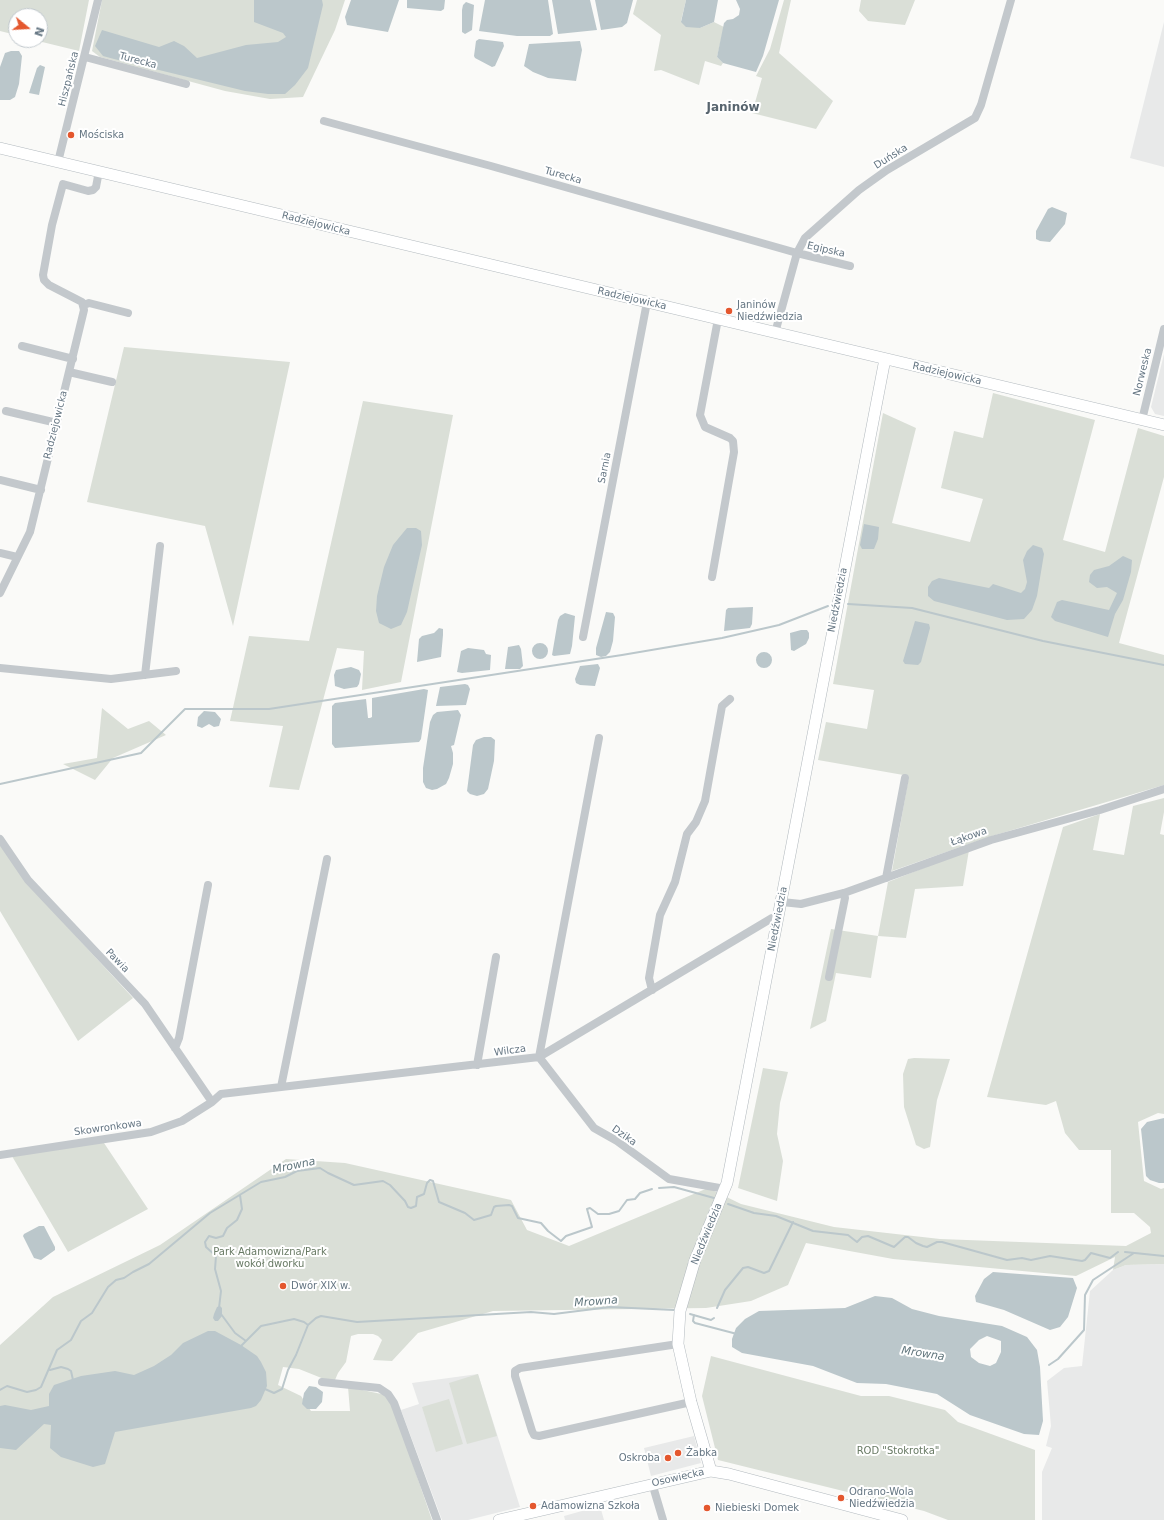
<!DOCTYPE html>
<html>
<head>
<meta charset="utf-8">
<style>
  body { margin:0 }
  #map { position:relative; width:1164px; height:1520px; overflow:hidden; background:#fafaf8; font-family:"DejaVu Sans",sans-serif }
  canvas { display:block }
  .north { position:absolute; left:8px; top:8px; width:40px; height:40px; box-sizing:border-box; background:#fff; border:1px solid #c1c8cd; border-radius:50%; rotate:108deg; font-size:11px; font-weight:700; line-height:16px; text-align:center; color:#657683 }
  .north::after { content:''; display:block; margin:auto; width:14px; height:18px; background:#e4572e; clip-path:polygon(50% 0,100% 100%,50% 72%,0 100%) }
</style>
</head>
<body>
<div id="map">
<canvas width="1164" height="1520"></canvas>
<div class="north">N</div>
</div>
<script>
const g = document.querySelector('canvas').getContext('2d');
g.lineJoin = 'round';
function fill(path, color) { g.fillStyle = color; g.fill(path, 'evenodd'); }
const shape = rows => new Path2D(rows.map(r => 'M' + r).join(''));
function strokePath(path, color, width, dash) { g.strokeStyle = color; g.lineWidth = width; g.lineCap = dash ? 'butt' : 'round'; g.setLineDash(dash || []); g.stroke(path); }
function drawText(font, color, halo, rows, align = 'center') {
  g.font = font + ' "DejaVu Sans",sans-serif'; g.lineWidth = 4; g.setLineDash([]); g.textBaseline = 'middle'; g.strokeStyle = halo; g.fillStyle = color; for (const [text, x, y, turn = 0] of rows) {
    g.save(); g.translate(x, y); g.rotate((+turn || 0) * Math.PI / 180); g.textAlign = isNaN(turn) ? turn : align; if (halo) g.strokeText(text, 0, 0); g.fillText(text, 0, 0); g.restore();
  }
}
const built = shape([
  [1164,22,1164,167,1130,158],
  [1164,354,1164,416,1155,414,1151,407],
  [1164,1264,1164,1520,1042,1520,1042,1472,1052,1448,1046,1446,1051,1426,1047,1381,1064,1368,1082,1366,1090,1291,1113,1270,1126,1265],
  [478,1374,520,1507,468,1520,442,1520,401,1410,419,1404,412,1383],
  [694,1436,701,1463,651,1476,644,1448],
  [600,1506,604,1520,565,1520,564,1516]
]);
const green = shape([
  [0,0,89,0,79,51,34,40,40,40,40,16,16,16,16,35,0,31],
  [102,0,345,0,335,30,303,97,270,99,225,91,100,57,92,51],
  [637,0,686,0,681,21,700,28,714,22,724,27,717,57,723,63,721,66,705,61,699,85,661,70,654,71,661,35,633,14],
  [784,0,791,0,779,53,833,101,816,129,752,113,762,78,756,76,770,49],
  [861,0,915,0,905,25,868,21,859,11],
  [124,347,290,362,233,626,205,526,87,502],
  [993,393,1095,420,1063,540,1105,552,1138,428,1164,436,1164,477,1119,643,1164,655,1164,785,992,836,892,871,909,776,818,760,826,722,867,729,874,690,833,684,883,413,916,428,892,523,970,542,983,499,941,488,954,431,983,438],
  [363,401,453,415,401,682,362,690,364,651,337,648,299,790,269,787,283,726,230,721,249,636,309,641],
  [102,708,128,729,149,721,166,735,113,758,95,780,63,764,97,758],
  [1164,798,1164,812,1160,834,1164,835,1164,1114,1158,1113,1138,1122,1144,1181,1161,1189,1164,1188,1164,1264,1126,1265,1113,1270,1115,1257,1076,1276,893,1259,806,1243,788,1285,751,1301,706,1308,493,1311,418,1333,392,1361,373,1360,382,1340,378,1336,373,1334,358,1334,351,1336,346,1362,338,1373,335,1380,329,1381,299,1369,283,1367,278,1385,301,1396,311,1411,350,1411,348,1387,386,1395,392,1404,432,1520,0,1520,0,1345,53,1297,160,1245,286,1159,345,1163,511,1200,527,1230,569,1246,708,1188,741,1204,834,1227,940,1239,1126,1246,1151,1233,1150,1227,1134,1213,1111,1213,1111,1150,1079,1150,1065,1133,1056,1101,1046,1105,987,1097,1063,827,1100,814,1093,850,1124,855,1133,806],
  [0,845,26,882,133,998,78,1041,0,911],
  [969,850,963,886,915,889,906,938,878,936,871,978,836,973,826,1021,810,1029,831,929,878,936,888,882],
  [914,1058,950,1059,937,1100,930,1147,924,1149,916,1145,904,1107,903,1074,908,1059],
  [763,1068,788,1072,780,1103,777,1134,783,1161,777,1201,738,1188],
  [102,1140,148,1209,68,1252,9,1151],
  [711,1356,861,1396,889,1396,945,1410,958,1422,1035,1450,1035,1520,948,1520,924,1511,718,1460,702,1396],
  [478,1374,497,1436,467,1444,449,1383],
  [449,1399,463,1444,436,1452,422,1407]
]);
const water = shape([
  [254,0,322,0,323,5,308,68,295,85,285,94,268,94,245,91,114,59,103,56,95,46,102,30,159,47,174,41,184,46,197,58,246,45,278,42,286,37,283,33,254,22],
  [351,0,399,0,388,32,347,25,345,17],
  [407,0,445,0,444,9,441,11,407,8],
  [485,0,548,0,553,34,550,36,517,36,479,31],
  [552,0,590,0,597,30,558,34],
  [595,0,633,0,627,23,622,27,601,30],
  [686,0,718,0,714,22,700,28,686,27,681,22],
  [736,0,779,0,763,56,756,72,723,63,717,57,724,23,727,20,733,19,739,15,740,9],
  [466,2,474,5,472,30,465,34,462,32,462,10,463,5],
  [479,39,503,42,504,46,495,66,492,67,475,58,474,56,476,41],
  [580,41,582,50,576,81,548,78,533,72,524,66,529,44],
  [11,51,19,51,22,56,19,84,15,97,10,100,0,100,0,67,5,53],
  [40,65,45,67,39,95,29,93,37,68],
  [1052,207,1067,213,1065,224,1050,242,1040,241,1036,239,1036,231,1048,209],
  [864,524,879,527,878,539,874,549,862,549,860,545],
  [407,528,416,528,421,531,422,545,407,612,401,625,391,629,379,623,376,611,377,596,384,567,393,545],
  [1033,545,1042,548,1044,554,1037,596,1032,610,1024,619,1007,620,934,601,928,596,928,587,932,581,939,578,989,588,993,584,1021,593,1025,589,1027,582,1023,560,1027,551],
  [1123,556,1132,560,1131,572,1123,600,1115,614,1108,637,1055,621,1051,617,1057,602,1062,600,1109,610,1117,593,1107,587,1097,588,1089,582,1090,575,1094,570,1109,566],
  [753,607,752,624,750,628,724,631,726,610,728,608],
  [606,612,613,613,615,617,613,641,610,652,606,656,601,657,596,655,596,648],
  [565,613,575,616,572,646,570,654,554,656,552,655,558,620,560,616],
  [915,621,929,624,930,628,921,662,918,665,905,664,903,661],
  [439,628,443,629,443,635,441,657,417,662,419,639,422,636,434,633],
  [801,630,807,630,809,633,809,638,806,644,794,651,791,650,790,633],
  '532 651a8 8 0 1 1 16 0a8 8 0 1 1-16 0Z',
  [519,645,521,649,523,666,520,669,505,669,508,647],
  [468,648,484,650,486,654,491,655,490,670,462,673,457,672,461,651],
  '756 660a8 8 0 1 1 16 0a8 8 0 1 1-16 0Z',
  [598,664,600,668,595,686,580,685,576,683,575,679,580,666],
  [351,667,359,670,361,674,359,684,357,687,344,689,335,686,334,675,336,670],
  [465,684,468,685,470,689,466,705,436,706,440,687],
  [424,689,428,690,421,739,419,742,335,748,332,744,332,706,335,703,366,699,368,718,370,718,372,717,372,698],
  [458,710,461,715,454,745,451,746,453,753,453,764,449,778,446,784,437,789,432,790,426,788,423,782,423,768,430,722,433,715,437,712],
  [204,711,215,712,221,719,219,726,214,727,209,724,202,728,197,726,198,717],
  [484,737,491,737,495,740,494,761,488,789,484,794,477,796,470,794,467,791,473,745,476,740],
  [1164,1118,1164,1183,1159,1183,1150,1180,1146,1176,1141,1129,1147,1122],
  [39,1226,44,1226,55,1247,55,1250,41,1260,34,1258,23,1236,24,1234],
  [993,1272,1073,1278,1077,1288,1068,1317,1060,1327,1050,1330,1004,1310,976,1302,975,1296,984,1279],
  [875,1296,892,1298,912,1309,939,1316,1002,1326,1027,1337,1037,1350,1040,1367,1043,1421,1039,1435,1024,1434,970,1415,937,1394,886,1384,857,1383,813,1366,742,1353,732,1347,732,1339,736,1328,745,1319,759,1311,845,1308],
  [987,1336,1001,1341,1001,1352,996,1363,990,1366,979,1363,971,1357,970,1349,979,1340],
  [220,1306,222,1308,222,1316,218,1321,215,1321,213,1318,214,1314,217,1307],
  [208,1331,215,1331,241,1345,257,1356,261,1362,266,1372,267,1386,261,1400,256,1406,251,1408,115,1432,105,1464,93,1467,61,1457,50,1448,51,1425,44,1424,16,1450,0,1448,0,1406,5,1405,31,1410,49,1406,49,1394,54,1385,81,1376,115,1371,134,1375,154,1366,171,1355,183,1343],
  [309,1386,316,1387,323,1392,322,1402,316,1409,307,1409,302,1404,304,1393]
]);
const stream = shape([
  [848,604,912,608,1043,641,1164,665],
  [0,784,141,753,185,709,269,709,622,655,722,638,779,625,828,606],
  [659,1188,674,1187,714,1198],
  [728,1204,754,1213,776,1216,813,1231,848,1235,857,1242,862,1237,868,1236,894,1247,905,1237,908,1237,916,1243,923,1246,927,1247,937,1242,942,1242,1007,1260,1022,1258,1031,1260,1050,1256,1082,1261,1085,1260,1091,1253,1110,1258,1118,1252],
  [1125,1252,1164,1256],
  [219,1308,221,1291,215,1269,216,1256,206,1247,205,1242,209,1236,216,1238,223,1236,227,1228,237,1220,242,1209,240,1195],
  [717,1308,725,1290,743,1268,748,1267,764,1273,769,1271,793,1222],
  [221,1314,235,1333,246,1341],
  [690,1314,711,1320,714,1318],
  [694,1315,693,1321,695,1323,737,1334],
  [241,1346,261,1326,294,1319,304,1322,308,1325],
  [1049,1365,1058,1359,1084,1330,1085,1295,1093,1280,1134,1253],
  [50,1370,61,1367,68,1369,71,1371,73,1380],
  [265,1389,274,1393,282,1389,288,1370,296,1355,308,1325,316,1318,321,1316,357,1322,531,1312,554,1314,610,1307,674,1310],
  [0,1390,7,1386,27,1392,36,1390,41,1387,57,1350,71,1340,81,1321,92,1313,108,1287,116,1280,124,1278,133,1272,149,1264,210,1213,261,1182,285,1177,297,1171,320,1168,328,1173,354,1185,383,1181,390,1185,405,1201,408,1207,411,1208,416,1206,417,1197,424,1194,427,1183,430,1180,433,1181,439,1202,465,1213,474,1220,491,1215,494,1207,496,1206,509,1205,512,1206,518,1218,541,1223,548,1231,561,1241,566,1236,592,1227,587,1209,590,1208,598,1214,609,1214,619,1211,627,1200,635,1199,640,1193,652,1189]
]);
const street = shape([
  [85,57,186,84],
  [324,121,491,166,797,253,850,266],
  [58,162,98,0],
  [84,305,89,303,128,313],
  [775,333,797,253,805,238,859,190,887,170,975,118,981,105,1011,0],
  [22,346,73,359],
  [69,372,112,382],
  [6,411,57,423],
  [1142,420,1164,329],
  [0,480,41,490],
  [0,553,17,557],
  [712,577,734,452,733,441,730,438,705,427,700,415,718,319],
  [0,593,30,532,84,310,82,302,49,285,44,280,43,275,52,225,63,184,88,191,93,190,96,187,99,171],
  [583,637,647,302],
  [0,668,111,679,176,671],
  [145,675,160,546],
  [599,738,539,1057,594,1128,617,1141,669,1179,725,1189],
  [0,839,28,880,145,1004,212,1102],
  [886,878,905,778],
  [782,902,801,904,844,893,991,840,1100,810,1164,789],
  [829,977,845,898,844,893],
  [652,990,649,978,660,915,675,882,687,834,696,822,705,801,722,706,730,699],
  [175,1048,179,1038,208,885],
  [477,1065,496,957],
  [281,1087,327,859],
  [0,1155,151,1132,182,1121,212,1102,221,1094,539,1057,772,918,778,919],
  [678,1344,520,1368,515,1371,515,1376,532,1431,534,1435,539,1436,691,1402],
  [322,1382,379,1388,388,1394,394,1403,437,1520],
  [652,1483,663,1520]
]);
const secondary = shape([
  [0,148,1164,425],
  [711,1471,691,1402,678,1344,680,1311,695,1260,727,1183,885,359],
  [499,1520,711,1471,729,1474,902,1520]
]);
const markers = [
  [71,135,4,"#e4572e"],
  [729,311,4,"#e4572e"],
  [283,1286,4,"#e4572e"],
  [678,1453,4,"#e4572e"],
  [668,1458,4,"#e4572e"],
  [841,1498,4,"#e4572e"],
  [533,1506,4,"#e4572e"],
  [707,1508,4,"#e4572e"]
];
const streetNames = [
  ["Turecka",138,61,15],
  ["Hiszpańska",69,79,-76],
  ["Duńska",891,157,-32],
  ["Turecka",563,176,16],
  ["Radziejowicka",316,224,14],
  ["Egipska",826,250,13],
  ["Radziejowicka",632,299,13],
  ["Norweska",1143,372,-76],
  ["Radziejowicka",947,374,13],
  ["Radziejowicka",56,425,-76],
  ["Sarnia",605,468,-79],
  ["Niedźwiedzia",838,600,-79],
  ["Łąkowa",969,837,-19],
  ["Niedźwiedzia",778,919,-79],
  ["Pawia",117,961,46],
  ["Wilcza",510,1051,-8],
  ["Skowronkowa",108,1128,-8],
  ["Dzika",624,1136,35],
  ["Niedźwiedzia",707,1234,-68],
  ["Osowiecka",678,1478,-13]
];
const poiNames = [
  ["Mościska",79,135],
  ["Janinów",737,305],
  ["Niedźwiedzia",737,317],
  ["Dwór XIX w.",291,1286],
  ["Żabka",686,1453],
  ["Oskroba",660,1458,"right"],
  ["Odrano-Wola",849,1492],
  ["Niedźwiedzia",849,1504],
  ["Adamowizna Szkoła",541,1506],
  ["Niebieski Domek",715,1508]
];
const parkNames = [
  ["Park Adamowizna/Park",270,1252],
  ["wokół dworku",270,1264],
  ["ROD \"Stokrotka\"",898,1451]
];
const waterNames = [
  ["Mrowna",294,1166,-12],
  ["Mrowna",596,1302,-4],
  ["Mrowna",923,1354,9]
];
const quarterNames = [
  ["Janinów",733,108]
];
fill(built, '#e8e9e9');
fill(green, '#dadfd7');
fill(water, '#bbc7cb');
strokePath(stream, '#bbc7cb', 2);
strokePath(secondary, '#b3babf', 12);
strokePath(street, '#c3c8cc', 8);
strokePath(secondary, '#fff', 11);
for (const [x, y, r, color] of markers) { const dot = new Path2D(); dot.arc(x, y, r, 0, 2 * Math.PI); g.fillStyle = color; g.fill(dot); strokePath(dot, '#fff', 1.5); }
drawText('10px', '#657683', '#fff', streetNames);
drawText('10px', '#657683', '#fff', poiNames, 'left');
drawText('10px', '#687a64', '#fff', parkNames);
drawText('italic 11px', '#60757c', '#fff', waterNames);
drawText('bold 12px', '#57646e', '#fff', quarterNames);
</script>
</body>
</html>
